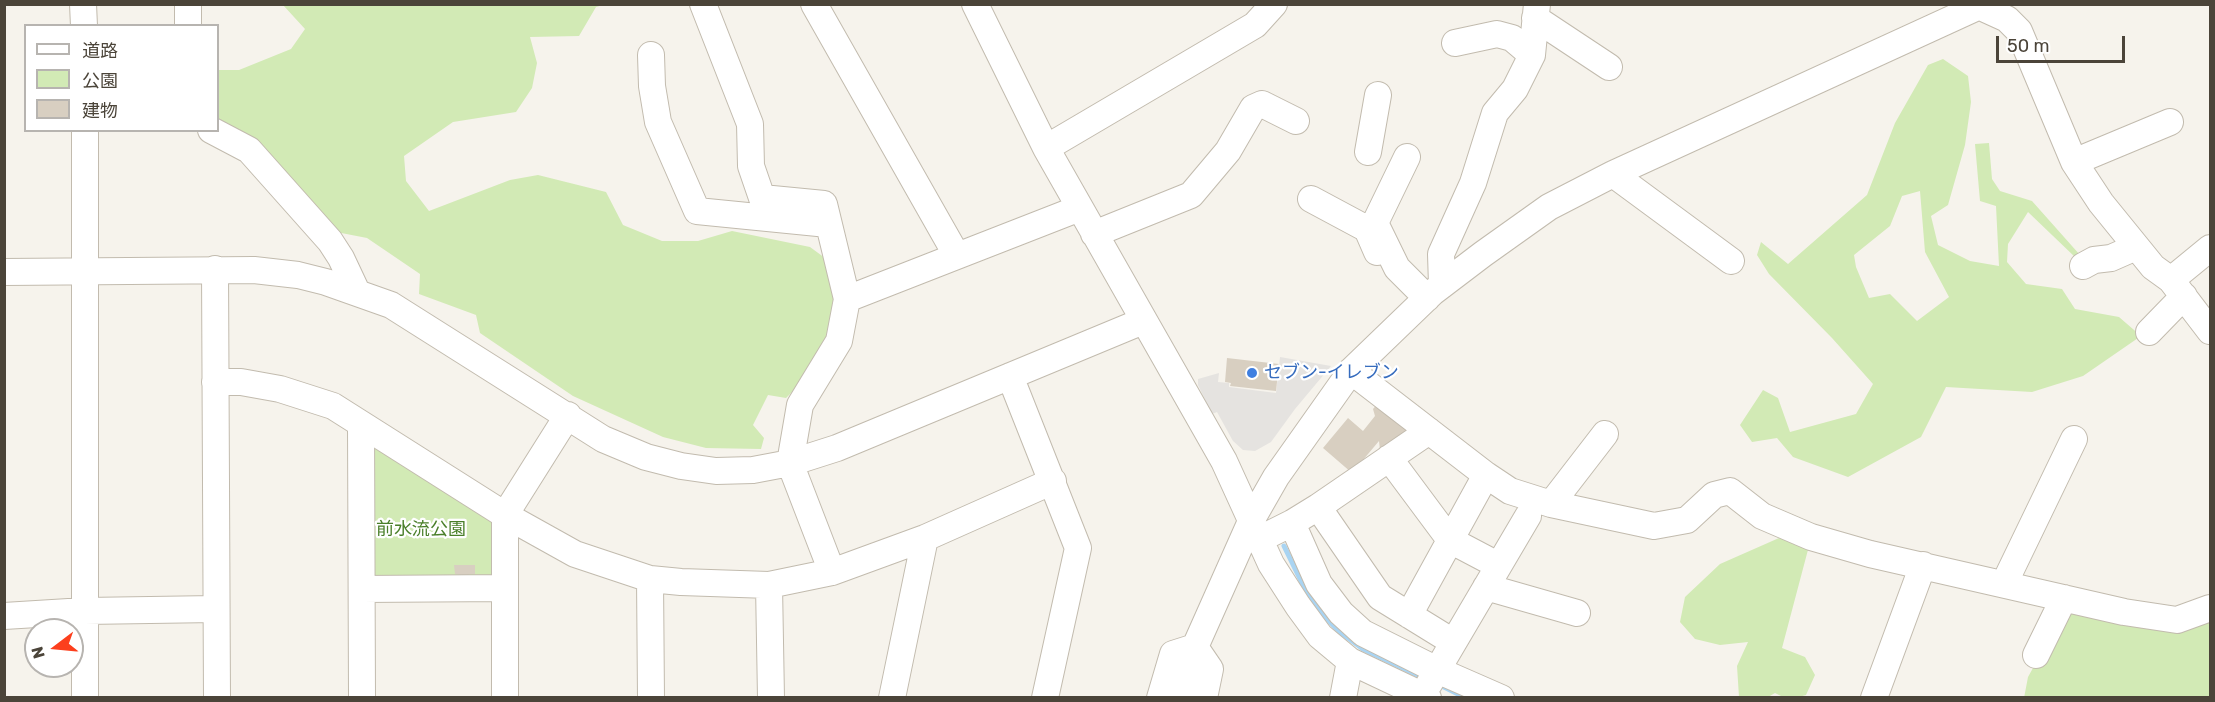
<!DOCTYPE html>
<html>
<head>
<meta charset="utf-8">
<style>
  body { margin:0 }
  #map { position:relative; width:2215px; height:702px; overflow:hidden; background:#f6f3ec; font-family:Rubik,"Noto Sans JP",sans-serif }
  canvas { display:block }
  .frame { position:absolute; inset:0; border:6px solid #4b4439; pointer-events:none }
  .legend { position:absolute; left:24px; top:24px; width:195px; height:108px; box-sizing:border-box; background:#fff; border:2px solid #b7b4b0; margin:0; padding:8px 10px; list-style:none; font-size:18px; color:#4b4439 }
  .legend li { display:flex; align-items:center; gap:12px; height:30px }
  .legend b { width:30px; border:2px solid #b7b4b0 }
  .north { position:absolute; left:24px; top:618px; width:60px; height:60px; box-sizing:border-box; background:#fff; border:2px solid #b7b4b0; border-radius:50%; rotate:254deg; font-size:16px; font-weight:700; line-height:24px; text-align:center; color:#4b4439 }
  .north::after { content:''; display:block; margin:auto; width:21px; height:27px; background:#fc3f1d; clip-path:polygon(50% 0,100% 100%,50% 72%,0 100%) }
  .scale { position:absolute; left:1996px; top:36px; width:129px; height:27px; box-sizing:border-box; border:3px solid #4b4439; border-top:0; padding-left:8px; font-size:18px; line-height:21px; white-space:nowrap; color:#4b4439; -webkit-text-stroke:4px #fff; paint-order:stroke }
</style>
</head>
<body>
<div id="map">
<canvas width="2215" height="702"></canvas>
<div class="frame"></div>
<ul class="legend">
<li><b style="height:8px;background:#fff"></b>道路</li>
<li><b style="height:16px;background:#d2eab5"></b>公園</li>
<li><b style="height:16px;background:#d8cfc1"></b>建物</li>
</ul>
<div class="north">N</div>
<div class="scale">50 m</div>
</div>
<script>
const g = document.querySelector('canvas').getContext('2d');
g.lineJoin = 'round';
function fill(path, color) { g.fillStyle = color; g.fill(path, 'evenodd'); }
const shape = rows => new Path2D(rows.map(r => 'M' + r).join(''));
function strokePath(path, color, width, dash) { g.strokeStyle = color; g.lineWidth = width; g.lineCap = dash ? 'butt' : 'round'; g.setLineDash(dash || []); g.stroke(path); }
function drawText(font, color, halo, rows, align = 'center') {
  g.font = font + ' Rubik,"Noto Sans JP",sans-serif'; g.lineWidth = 4.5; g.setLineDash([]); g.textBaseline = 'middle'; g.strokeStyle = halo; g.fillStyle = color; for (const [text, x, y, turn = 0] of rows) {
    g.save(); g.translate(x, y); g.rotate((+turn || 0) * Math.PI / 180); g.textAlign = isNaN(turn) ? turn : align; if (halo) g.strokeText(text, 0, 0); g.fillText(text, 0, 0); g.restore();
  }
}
const green = shape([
  [283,5,603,5,596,7,579,36,530,37,537,63,532,88,516,112,453,122,404,156,406,181,429,211,510,180,538,175,606,192,623,225,662,241,698,241,732,231,810,247,825,258,834,293,828,338,798,386,786,398,768,395,753,425,764,438,761,449,706,448,663,437,573,396,480,333,476,315,419,294,420,274,367,238,331,231,218,121,218,70,239,70,291,49,305,29],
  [1943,59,1968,76,1971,102,1965,145,1948,205,1931,216,1938,245,1970,261,1999,266,1996,206,1980,201,1975,144,1989,143,1992,179,2000,191,2032,201,2080,255,2076,258,2028,212,2008,244,2007,262,2026,284,2062,289,2075,309,2119,317,2141,336,2083,376,2032,392,1946,387,1921,437,1848,477,1793,457,1777,438,1752,442,1740,425,1763,390,1778,398,1790,432,1856,414,1873,384,1832,338,1769,274,1757,255,1761,242,1788,264,1867,195,1895,123,1928,65],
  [1920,191,1925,252,1949,297,1917,321,1890,294,1869,298,1856,267,1854,255,1890,226,1902,196],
  [377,442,493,515,498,573,490,582,374,581,368,448],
  [1779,538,1809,546,1782,648,1805,657,1815,675,1806,695,1799,697,1783,697,1775,693,1768,697,1739,697,1737,666,1748,642,1720,645,1695,639,1680,622,1685,597,1720,564],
  [2068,605,2210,617,2210,697,2024,698,2028,677]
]);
const parking = shape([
  [1280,357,1331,366,1295,409,1271,442,1255,451,1243,450,1233,441,1217,412,1212,414,1198,385,1198,379,1219,373,1218,382,1229,383,1229,387,1276,393]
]);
const stream = shape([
  [1284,546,1302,583,1321,613,1340,632,1363,649,1424,678],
  [1438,684,1466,698]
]);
const building = shape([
  [1227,358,1279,364,1276,391,1230,386,1231,383,1225,382],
  [1379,402,1412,428,1380,450,1379,441,1352,473,1323,448,1348,418,1363,431,1375,416,1373,409],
  [454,565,475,565,475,574,469,574,470,577,455,574]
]);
const minor = shape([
  [83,4,84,26],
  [703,4,750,124,751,166,762,198,824,204,847,299,839,341,800,405,790,463,832,572],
  [814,4,957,256,1080,208],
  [975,4,1046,148,1224,461,1271,564,1298,606,1320,636,1350,661,1428,698],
  [1974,4,2007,19,2019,31,2074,162,2101,203,2153,267,2171,280,2210,331],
  [1535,18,1609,67],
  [188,26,188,4],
  [1455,43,1497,34,1512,38,1532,55],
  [651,55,652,86,658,122,697,211,828,224],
  [85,130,85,698],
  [211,130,249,150,330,241,341,258,357,292],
  [1046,148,1255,25,1274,4],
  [1368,152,1378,95],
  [1407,157,1375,223,1397,268,1427,298],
  [2074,162,2170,122],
  [1613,174,1731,261],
  [1311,199,1367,229,1377,252],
  [1094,234,1191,195,1228,151,1253,108,1262,104,1296,121],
  [2083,266,2094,260,2111,258,2136,247],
  [215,269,217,698],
  [4,272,254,270,298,275,326,282,391,305,603,439,646,457,681,466,716,471,753,470,790,463,837,448,1143,321],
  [2171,280,2210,248],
  [1442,285,1441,254,1473,183,1495,113,1515,89,1532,55,1537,4],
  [847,299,957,256],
  [2149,332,2184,296],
  [1351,371,1486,475,1510,491,1551,504,1654,526,1687,520,1714,495,1730,491,1762,516,1811,537,1870,554,2124,612,2177,620,2210,608],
  [1010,376,1078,548,1045,698],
  [215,382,241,382,280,389,333,406,505,515,575,554,650,579,681,582,769,585,832,572,925,538,1053,481],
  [361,425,362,698],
  [1389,458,1450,540,1488,560],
  [1551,504,1605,434],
  [1318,507,1380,597,1453,642],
  [1292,523,1319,584,1341,613,1363,633,1437,670,1501,698],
  [1260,539,1292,523,1318,507,1429,431],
  [650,579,651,698],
  [2004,584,2074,439],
  [769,585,771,698],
  [1486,587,1577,613],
  [362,589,505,588],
  [1409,615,1486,475],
  [4,616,85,611,215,609],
  [1195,647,1210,669,1204,698],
  [2036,655,2064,598],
  [1429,684,1528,516],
  [505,698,505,515,568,415],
  [892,698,925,538],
  [1160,698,1173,654,1195,647],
  [1184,698,1195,647,1252,519,1276,477,1351,371,1433,292,1483,254,1549,207,1613,174,1984,4],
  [1343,698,1350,661],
  [1874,698,1923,565]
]);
const markers = [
  [1252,373,6,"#3f7fe0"]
];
const shopNames = [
  ["セブン-イレブン",1264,373]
];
const parkNames = [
  ["前水流公園",421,530]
];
fill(green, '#d2eab5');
fill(parking, '#e5e3e0');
strokePath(stream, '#a9d4f2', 5);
fill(building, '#d8cfc1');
strokePath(minor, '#c2bbae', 28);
strokePath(minor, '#fff', 26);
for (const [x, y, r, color] of markers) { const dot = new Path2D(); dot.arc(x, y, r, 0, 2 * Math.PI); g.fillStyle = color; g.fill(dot); strokePath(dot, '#fff', 2); }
drawText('18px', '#366cbe', '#fff', shopNames, 'left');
drawText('18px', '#4a7f2a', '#fff', parkNames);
</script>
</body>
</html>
